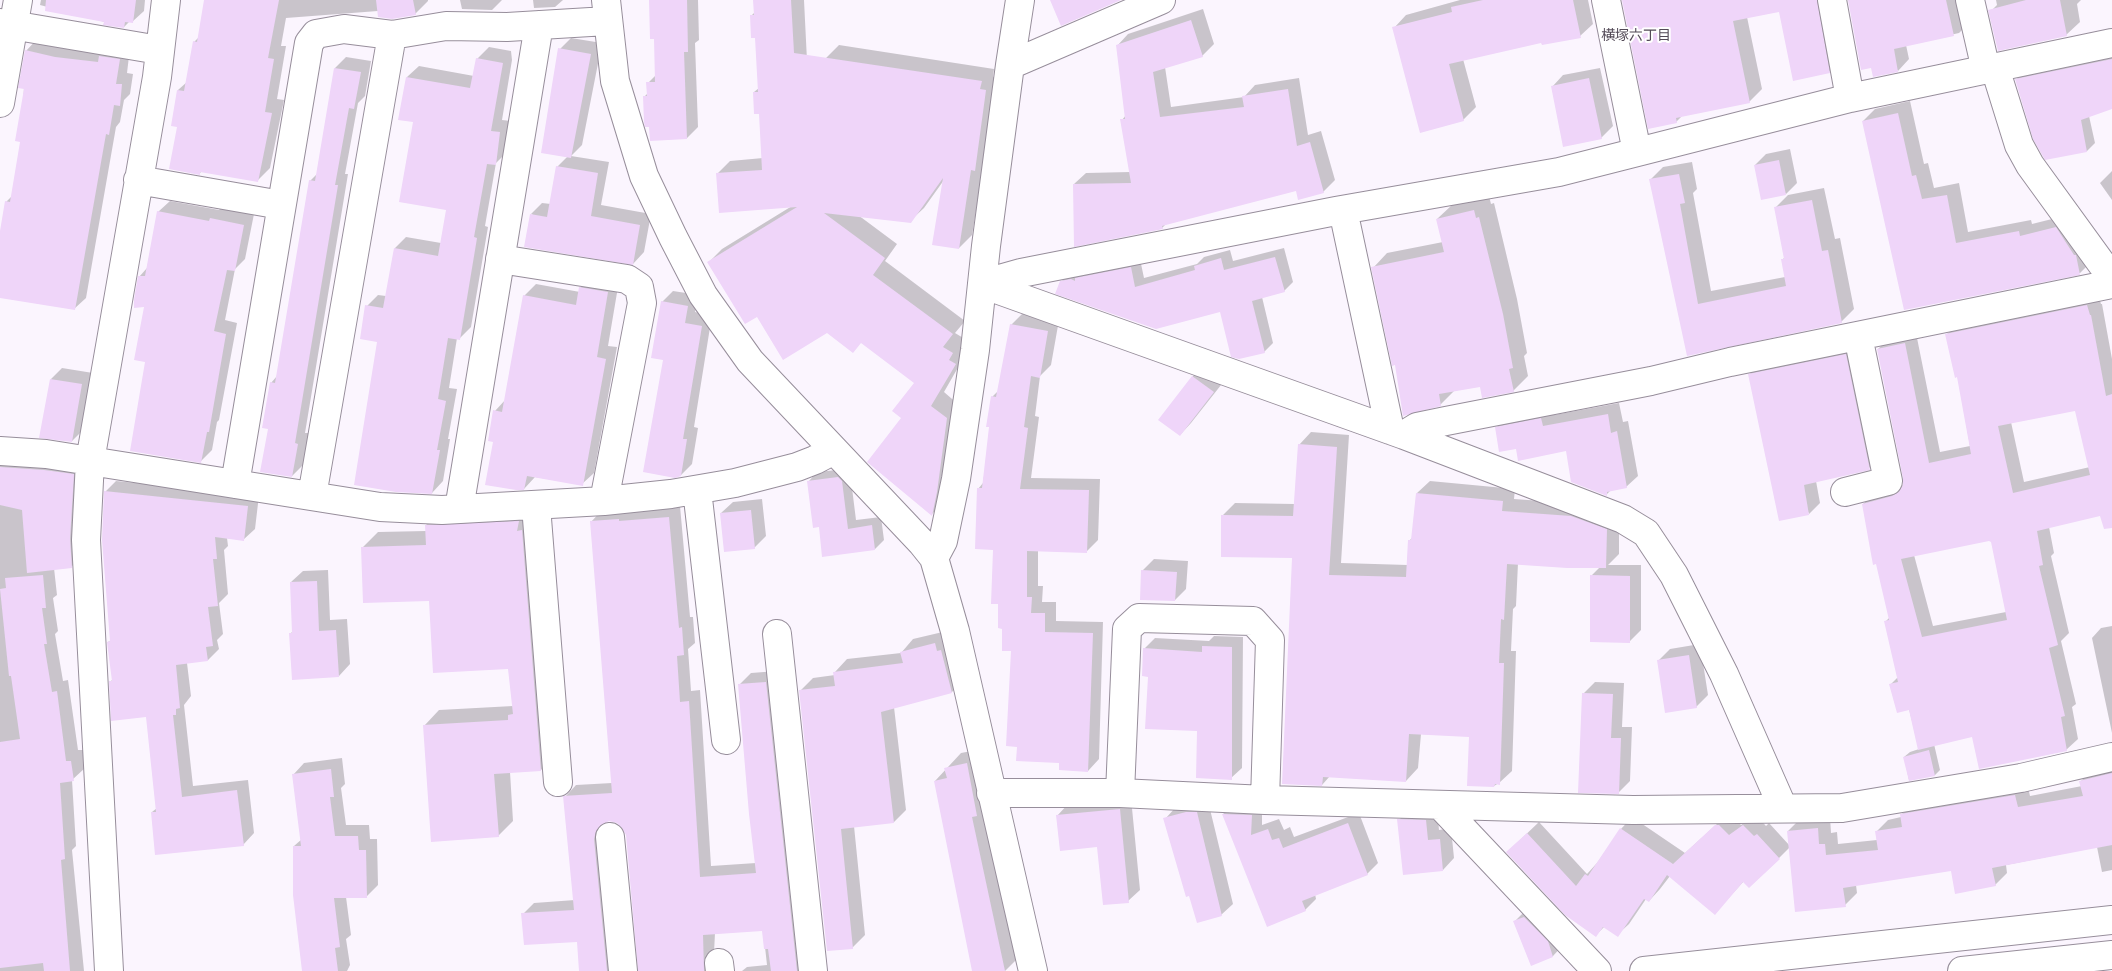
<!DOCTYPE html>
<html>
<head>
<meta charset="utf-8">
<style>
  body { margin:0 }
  canvas { display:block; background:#fbf5fe }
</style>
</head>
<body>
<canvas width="2112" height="971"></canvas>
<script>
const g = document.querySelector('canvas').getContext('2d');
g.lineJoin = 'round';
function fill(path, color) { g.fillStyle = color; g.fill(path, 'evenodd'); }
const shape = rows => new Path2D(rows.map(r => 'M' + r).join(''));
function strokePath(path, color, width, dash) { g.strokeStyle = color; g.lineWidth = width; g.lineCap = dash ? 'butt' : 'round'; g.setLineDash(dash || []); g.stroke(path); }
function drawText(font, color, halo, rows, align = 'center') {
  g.font = font + ' Barlow,"Noto Sans JP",sans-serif'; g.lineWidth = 4; g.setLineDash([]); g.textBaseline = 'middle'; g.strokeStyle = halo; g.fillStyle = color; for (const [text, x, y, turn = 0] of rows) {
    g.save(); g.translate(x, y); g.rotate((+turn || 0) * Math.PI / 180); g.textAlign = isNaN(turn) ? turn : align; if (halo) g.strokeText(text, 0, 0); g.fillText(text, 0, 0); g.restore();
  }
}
const shadow = shape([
  [41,0,145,0,144,11,132,22,129,22,124,27,40,5],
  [206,0,428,0,428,1,415,14,378,11,286,18,281,46,286,46,277,99,284,100,270,168,257,181,202,171,199,174,178,126,178,90,187,82,194,42,200,36],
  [460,0,502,0,492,10,462,9],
  [533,0,563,0,555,7,534,8],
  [650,0,698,0,699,40,695,43,698,127,687,138,650,126,644,97,648,93,648,83,656,75,655,38],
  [754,0,804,0,810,121,826,58,839,45,994,69,993,77,998,78,972,235,959,248,944,180,924,208,910,221,858,215,897,244,885,261,965,321,955,333,965,339,961,346,968,350,944,392,959,405,945,501,932,514,902,418,916,383,862,342,828,331,758,315,709,262,722,249,792,206,717,174,730,161,763,158,760,113,754,92,759,88,756,37,751,16,755,12],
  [1460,0,1588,0,1593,24,1580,36,1542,42,1463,59,1476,107,1463,120,1394,28,1406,15],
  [1623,0,1832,0,1842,59,1829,72,1780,10,1747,17,1762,89,1749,102,1682,116,1676,122],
  [1848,0,1965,0,1970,22,1959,33,1906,45,1909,59,1898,71],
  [1996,0,2081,0,2077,4,2080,22,2066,35,1993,9,1997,5],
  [1203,9,1214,44,1202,56,1165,67,1171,107,1244,97,1255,85,1299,78,1308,135,1321,131,1335,180,1323,192,1297,190,1167,223,1162,228,1074,184,1086,173,1130,172,1122,120,1126,115,1117,46,1128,34],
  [571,38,602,43,582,145,571,156,609,162,601,205,651,214,644,252,633,264,531,214,542,203,551,204,557,167,568,156,560,49],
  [37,39,130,48,127,73,133,74,130,94,124,100,120,122,116,127,86,298,74,309,0,297,0,235,6,202,12,196,21,141,26,51],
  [489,47,511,51,512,60,502,120,511,121,507,152,496,163,485,226,488,227,471,327,459,339,457,338,449,388,457,389,448,439,450,439,443,481,432,493,367,306,378,295,386,296,395,248,406,237,441,243,448,209,415,121,407,77,419,66,474,76,477,59],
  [2112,53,2112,108,2089,116,2095,143,2087,151,2046,158,2016,80,2024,72],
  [346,57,371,61,365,96,358,103,345,174,348,174,305,433,309,433,303,465,292,476,269,428,271,383,277,376,310,181,318,173,335,68],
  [1600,68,1613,126,1601,138,1552,87,1563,75],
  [1910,101,1924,164,1928,163,1934,188,1959,183,1968,232,2031,220,2032,224,2068,215,2092,261,2080,273,1905,309,1863,121,1875,109],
  [1790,149,1797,183,1786,194,1755,165,1766,154],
  [1692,162,1697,189,1693,193,1711,291,1785,277,1782,260,1785,257,1775,208,1788,195,1824,188,1835,239,1840,238,1854,309,1841,322,1688,355,1651,179,1663,167],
  [2112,171,2112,200,2100,183],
  [1489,196,1491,204,1494,203,1517,299,1527,353,1524,356,1528,376,1513,391,1481,385,1455,390,1440,405,1396,363,1373,268,1387,253,1443,242,1437,219,1452,205],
  [170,201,219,210,222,207,254,214,245,259,235,269,225,320,237,323,219,420,217,422,212,450,201,461,146,361,145,306,139,277,147,268,158,212],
  [1284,248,1293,282,1284,291,1262,297,1273,343,1264,352,1221,310,1061,282,1070,273,1140,259,1144,278,1197,264,1204,257,1230,250,1233,261],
  [592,276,619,281,608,346,617,347,594,473,582,484,535,477,524,489,494,441,495,411,506,399,524,296,536,284,580,292,580,288],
  [673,291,699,295,695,312,712,315,694,427,698,428,692,464,681,475,662,302],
  [2098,294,2101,304,2102,304,2112,359,2112,512,2049,527,2054,553,2051,556,2069,633,2061,641,2076,704,2072,707,2078,739,2066,750,1973,735,1934,744,1940,770,1935,775,1909,780,1904,757,1910,752,1919,749,1909,709,1891,684,1898,677,1885,622,1890,617,1863,504,1874,493,1904,485,1905,478,1878,349,1889,338,1916,333,1940,452,1970,446,1958,376,1947,334,1958,323],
  [2076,410,2090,467,2024,482,2011,422],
  [1990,540,1993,541,2006,612,1933,626,1914,555],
  [1023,313,1059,320,1051,365,1040,376,1035,416,1039,417,1031,478,1100,479,1098,540,1086,552,1038,550,1038,586,1043,586,1042,602,1056,602,1056,621,1103,622,1099,759,1088,771,1018,745,1013,650,1004,627,994,549,978,489,983,483,991,426,992,397,999,390,1011,325],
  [1857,344,1881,457,1869,468,1816,481,1820,503,1809,514,1749,375,1761,363],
  [1204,365,1225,380,1191,423,1180,435,1160,419,1193,376],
  [62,368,93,373,83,430,72,441,51,379],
  [1619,403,1623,422,1628,421,1638,476,1626,487,1611,490,1606,495,1567,450,1517,448,1496,428,1508,416,1553,408,1554,415],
  [1311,432,1349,435,1341,563,1408,565,1409,541,1413,537,1417,493,1430,481,1515,489,1514,499,1584,504,1619,517,1619,554,1608,565,1641,565,1641,630,1629,642,1591,576,1600,567,1518,563,1516,606,1513,609,1511,651,1516,651,1512,771,1499,783,1494,786,1470,736,1421,734,1418,768,1406,781,1330,776,1322,785,1294,557,1223,515,1235,503,1295,504,1299,445],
  [0,459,85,463,83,555,71,567,54,568,57,595,53,598,58,631,55,634,63,681,68,680,78,750,83,750,85,768,72,780,76,846,72,850,84,971,0,971],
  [847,469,850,472,856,520,881,517,884,540,875,549,820,526,809,481,817,472],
  [116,481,259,495,255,529,243,540,227,538,228,546,224,550,228,594,219,603,223,634,217,640,219,649,208,660,187,663,191,696,184,705,193,786,248,780,254,833,243,845,152,812,157,808,147,716,110,682,113,679,108,642,111,640,105,492],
  [762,499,766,536,754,548,721,513,733,502],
  [680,506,690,617,693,617,695,643,688,649,691,691,700,690,711,866,756,863,740,684,751,673,777,671,813,971,742,971,747,967,767,965,763,929,715,933,714,953,721,971,640,971,627,835,623,827,617,822,609,820,606,821,605,826,624,971,580,971,578,940,523,914,534,903,575,900,565,797,576,785,612,783,591,522,602,510],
  [441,510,531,516,556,755,541,770,510,772,513,821,498,836,424,726,439,710,513,706,509,668,430,600,363,547,378,532,426,531,426,525],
  [1154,559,1188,561,1186,589,1175,600,1142,571],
  [328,570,330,620,347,619,350,664,339,676,290,634,293,631,291,582,303,571],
  [2112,626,2112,733,2092,638,2101,628],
  [947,631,964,679,952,692,894,707,906,810,894,822,854,826,865,935,852,948,800,691,813,678,835,675,835,672,847,659,901,653,913,639],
  [1214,636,1243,637,1242,768,1231,778,1198,730,1149,676,1144,649,1155,638,1209,641],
  [1700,644,1708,695,1696,707,1659,660,1670,649],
  [1595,682,1624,683,1622,727,1632,727,1630,781,1618,793,1583,694],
  [982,749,1020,956,1005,971,973,971,935,781,961,753],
  [342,758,345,784,341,788,346,825,369,825,370,839,377,839,378,885,366,897,346,897,351,935,346,939,350,965,347,971,304,971,294,846,302,839,293,775,304,763],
  [2112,764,2112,870,2102,872,2097,847,2006,865,2007,873,1995,885,1952,869,1856,885,1857,893,1845,905,1790,847,1779,858,1744,881,1715,913,1670,876,1660,889,1649,901,1646,899,1629,924,1617,935,1605,926,1596,935,1519,841,1539,822,1587,874,1597,863,1621,829,1632,817,1685,853,1728,814,1731,814,1741,825,1755,814,1766,826,1769,823,1790,846,1788,831,1800,819,1830,817,1831,833,1837,832,1838,844,1877,840,1876,832,1888,820,1901,817,1901,815,1913,802,2027,783,2030,796,2082,786,2081,781,2093,769],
  [1131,798,1140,890,1128,901,1098,846,1057,816,1068,804],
  [1208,801,1233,904,1221,915,1165,819,1176,807],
  [1234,803,1262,804,1262,825,1279,819,1284,830,1290,827,1294,837,1359,813,1378,863,1367,874,1315,894,1316,899,1305,910,1267,925,1223,814],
  [1411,808,1437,809,1439,830,1451,828,1454,858,1443,870,1399,820],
  [1526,910,1564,944,1553,956,1531,964,1515,921]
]);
const building = shape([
  [46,0,136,0,133,23,125,22,124,28,103,25,104,22,45,11],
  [204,0,279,0,268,58,274,59,265,112,272,113,258,182,200,172,200,175,169,169,177,127,171,126,177,90,184,91,193,41,197,42],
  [376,0,413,0,416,15,392,19,378,17],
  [649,0,687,0,688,52,684,52,687,139,650,141,649,127,645,127,644,122,643,96,647,96,646,82,655,82,654,39,650,39],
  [753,0,791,0,794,53,982,81,980,89,986,90,975,171,971,170,959,249,932,245,943,178,911,223,824,213,885,258,873,275,953,334,943,347,953,353,949,360,956,364,931,406,947,418,937,492,932,516,867,462,901,418,892,411,914,383,861,343,853,353,827,333,783,360,757,317,745,324,707,262,797,207,719,213,716,173,762,170,759,114,754,114,753,92,758,92,755,38,751,38,750,15,754,15],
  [1050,0,1121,0,1061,26],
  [1483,0,1573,0,1581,38,1542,45,1541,43,1449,64,1464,121,1420,133,1392,27,1452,12,1451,7],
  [1622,0,1817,0,1830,73,1793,81,1779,12,1733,21,1750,103,1676,118,1677,123,1648,129],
  [1848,0,1946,0,1954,36,1894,49,1898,72,1873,77,1871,68,1861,70],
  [2026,0,2060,0,2067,36,1998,51,1988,10],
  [1191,20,1203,57,1153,72,1160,117,1244,107,1242,96,1288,89,1297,146,1310,142,1324,193,1298,200,1296,191,1162,226,1163,229,1074,247,1073,184,1131,183,1120,119,1125,119,1116,45],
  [558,48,591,54,571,158,541,153],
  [25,50,55,57,98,62,99,56,120,59,116,84,122,84,120,106,114,105,109,135,106,134,75,310,0,298,0,231,5,201,10,202,20,142,15,141,24,89,18,88],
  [476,58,503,63,491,131,500,132,496,165,487,164,474,237,477,238,460,340,448,338,438,399,446,401,437,450,440,450,432,494,396,492,354,485,377,342,360,339,365,305,383,308,394,248,438,256,446,210,399,202,413,122,398,120,406,77,470,88],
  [2112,59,2112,109,2081,120,2087,152,2045,160,2033,139,2015,79],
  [334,68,361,72,354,109,349,108,335,185,338,185,295,443,298,444,292,477,260,472,268,429,262,428,270,382,275,383,309,180,315,181],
  [1589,78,1602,139,1563,147,1551,86],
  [1898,113,1912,176,1916,175,1922,199,1947,195,1956,243,2019,231,2020,236,2056,227,2074,255,2076,255,2080,275,1904,310,1862,121],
  [1779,160,1786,195,1761,200,1754,165],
  [556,166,598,173,591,216,640,225,633,265,524,247,530,214,547,217],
  [1679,174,1685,203,1680,204,1698,304,1786,286,1781,259,1784,259,1774,207,1812,200,1822,251,1828,250,1842,323,1687,356,1649,179],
  [1474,210,1476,218,1479,217,1503,314,1513,368,1509,369,1514,392,1482,398,1480,387,1439,394,1441,406,1403,416,1395,365,1392,366,1371,267,1444,252,1436,219],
  [157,211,209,221,210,218,244,225,235,271,227,270,214,331,226,334,209,432,207,432,201,463,130,451,145,362,134,360,144,307,134,308,134,300,138,276,145,276],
  [1275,257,1285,292,1252,301,1265,353,1239,359,1231,357,1220,312,1156,329,1055,294,1060,281,1071,279,1075,281,1075,278,1131,267,1135,287,1195,270,1194,266,1221,258,1224,270],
  [579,287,608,292,597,357,606,359,583,486,527,476,524,490,516,490,485,485,493,442,488,441,493,410,502,412,523,295,576,305],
  [661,301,688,306,685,323,702,326,683,439,687,439,681,476,675,478,643,472,663,360,651,358],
  [2087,305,2090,315,2091,315,2106,396,2112,394,2112,528,2104,529,2100,516,2037,531,2043,565,2039,566,2058,645,2049,648,2065,716,2061,717,2067,751,1979,769,1972,737,1918,750,1909,710,1897,713,1889,684,1898,682,1884,621,1889,620,1876,564,1873,565,1862,504,1892,496,1899,492,1903,485,1903,478,1877,349,1905,343,1929,463,1971,454,1957,377,1955,378,1945,334],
  [2075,411,2090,475,2013,493,1998,426],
  [1989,541,1991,542,2007,620,1922,637,1901,559],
  [1010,324,1048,331,1040,378,1031,376,1024,427,1028,428,1020,489,1089,490,1087,553,1027,551,1027,597,1032,597,1031,613,1045,613,1045,632,1093,633,1088,772,1059,770,1059,763,1016,761,1017,747,1006,746,1011,651,1002,651,1002,629,998,628,998,604,991,604,993,550,975,549,977,488,982,488,989,427,986,427,991,396,996,397],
  [1846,354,1870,470,1804,485,1809,515,1779,521,1748,374],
  [1192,376,1214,392,1180,436,1158,420],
  [50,379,82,384,72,442,39,438],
  [1608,414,1611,433,1617,431,1627,488,1607,492,1607,496,1571,482,1566,451,1518,461,1516,449,1499,452,1495,427,1541,418,1543,426],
  [1298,444,1337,447,1329,575,1406,577,1408,540,1411,540,1416,493,1503,501,1502,511,1571,516,1607,529,1606,568,1567,568,1507,564,1504,620,1501,619,1499,663,1504,663,1500,785,1495,784,1494,787,1467,786,1469,737,1409,734,1406,782,1323,777,1322,786,1282,784,1292,558,1221,557,1221,515,1293,516],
  [0,467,44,470,74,474,70,539,72,568,27,573,22,510,0,505],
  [838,477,842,481,848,529,872,525,875,550,822,557,819,527,813,528,807,481],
  [104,491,248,506,244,541,215,537,217,559,213,559,218,606,208,607,213,646,206,647,208,661,176,665,180,708,176,709,176,715,173,715,182,797,237,790,244,846,155,855,151,812,156,812,146,717,111,721,109,681,112,681,107,642,110,641,102,540],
  [751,510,755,549,724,552,720,513],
  [669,517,679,628,682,627,684,655,677,656,680,702,689,701,700,877,756,873,749,814,738,684,766,682,797,971,771,971,768,949,764,949,762,931,703,935,704,971,638,971,626,835,622,828,617,823,609,821,601,825,596,831,594,839,607,971,579,971,577,942,524,945,521,913,574,910,563,796,612,793,590,521,619,519,619,521],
  [519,521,517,531,522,530,541,771,494,774,499,837,431,842,423,725,508,720,508,715,513,714,508,669,433,673,429,601,363,603,361,547,426,545,425,525],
  [1141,570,1177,572,1175,601,1140,600],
  [43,575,46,608,42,608,47,644,44,644,52,692,57,691,66,761,71,761,74,781,60,783,65,859,61,860,70,971,44,971,43,963,0,968,0,742,20,739,11,676,9,676,0,589,6,588,5,578],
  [1590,575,1630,576,1630,643,1590,642],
  [317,581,319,631,336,630,339,677,292,680,289,633,292,633,290,582],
  [935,643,937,651,941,650,952,693,881,712,894,823,841,829,853,949,827,951,799,690,835,686,833,672,903,663,900,652],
  [1202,646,1232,647,1232,780,1196,778,1197,731,1145,729,1148,677,1142,676,1143,648,1202,652],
  [1689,655,1697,708,1665,713,1657,660],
  [1582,693,1613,694,1611,738,1621,738,1619,794,1578,793],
  [1929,750,1935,776,1909,781,1903,757],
  [967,763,977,816,972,817,1005,971,972,971,934,781,947,778,944,768],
  [331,769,334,797,330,797,335,836,358,836,359,850,366,850,367,898,334,898,340,947,335,948,338,971,302,971,293,895,293,846,301,846,292,774],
  [2112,773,2112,845,1992,868,1996,886,1955,894,1951,871,1843,888,1846,907,1795,912,1787,831,1818,828,1819,844,1825,844,1826,855,1878,850,1875,831,1902,827,1900,814,2015,795,2018,807,2083,796,2079,781],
  [1120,809,1129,903,1103,905,1097,847,1060,851,1056,815],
  [1186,812,1197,812,1222,916,1197,923,1189,896,1186,897,1163,818],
  [1222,814,1252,815,1251,835,1268,829,1272,840,1279,838,1283,848,1348,823,1368,875,1302,901,1306,911,1267,927],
  [1397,819,1426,820,1428,840,1440,839,1443,871,1403,875],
  [1715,825,1719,825,1729,835,1743,825,1754,836,1757,834,1780,859,1749,888,1743,882,1715,915,1667,875,1649,902,1644,899,1618,937,1603,927,1596,937,1565,915,1506,852,1527,833,1576,886,1585,874,1588,876,1620,828,1673,864],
  [1524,917,1548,941,1553,957,1531,966,1513,921]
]);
const street = shape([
  [606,0,615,81,644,176,673,237,703,295,750,361,922,543,934,558,955,631,1033,971],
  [1606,0,1637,152],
  [1832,0,1850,98],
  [1970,0,1986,70],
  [0,23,159,50],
  [1010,65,1161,0],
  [1995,68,2019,145,2030,165,2112,278],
  [0,103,18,0],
  [138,180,281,205],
  [1343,210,1390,430],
  [500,259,627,279,639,287,642,303,604,501],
  [982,284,1021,273,1336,211,1559,172,1850,98,2112,43],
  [982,284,1404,435,1623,519,1646,533,1674,575,1724,674,1783,808],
  [1404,435,1417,427,1446,421,1651,381,1730,362,2112,284],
  [0,451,46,454,380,507,442,510,604,501,671,494,735,483,797,467,815,460,834,450],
  [235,484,309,43,316,34,344,29,392,35,446,26,507,27,607,21],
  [697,490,726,740],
  [1845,492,1888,481,1858,336],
  [312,496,392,35],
  [536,506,558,782],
  [459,509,539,25],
  [934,558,943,541,956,479,975,350,986,246,1010,65,1020,0],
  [777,634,813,971],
  [991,793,1120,793,1265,800,1633,810,1842,808,2021,778,2112,757],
  [1120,793,1127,629,1139,618,1253,621,1270,640,1265,800],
  [1440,805,1597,971],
  [610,837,623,971],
  [719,963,720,971],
  [109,971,86,540,90,461,157,77,166,0]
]);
const secondary = shape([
  [1644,971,2112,920],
  [1962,971,2112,955]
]);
const neighbourhoodNames = [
  ["横塚六丁目",1636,35]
];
fill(shadow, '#0003');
fill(building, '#efd5f9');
strokePath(street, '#978e9b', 30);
strokePath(secondary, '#978e9b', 30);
strokePath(street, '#fff', 28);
strokePath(secondary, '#fff', 28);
drawText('14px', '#534a57', '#fff', neighbourhoodNames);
</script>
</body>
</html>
